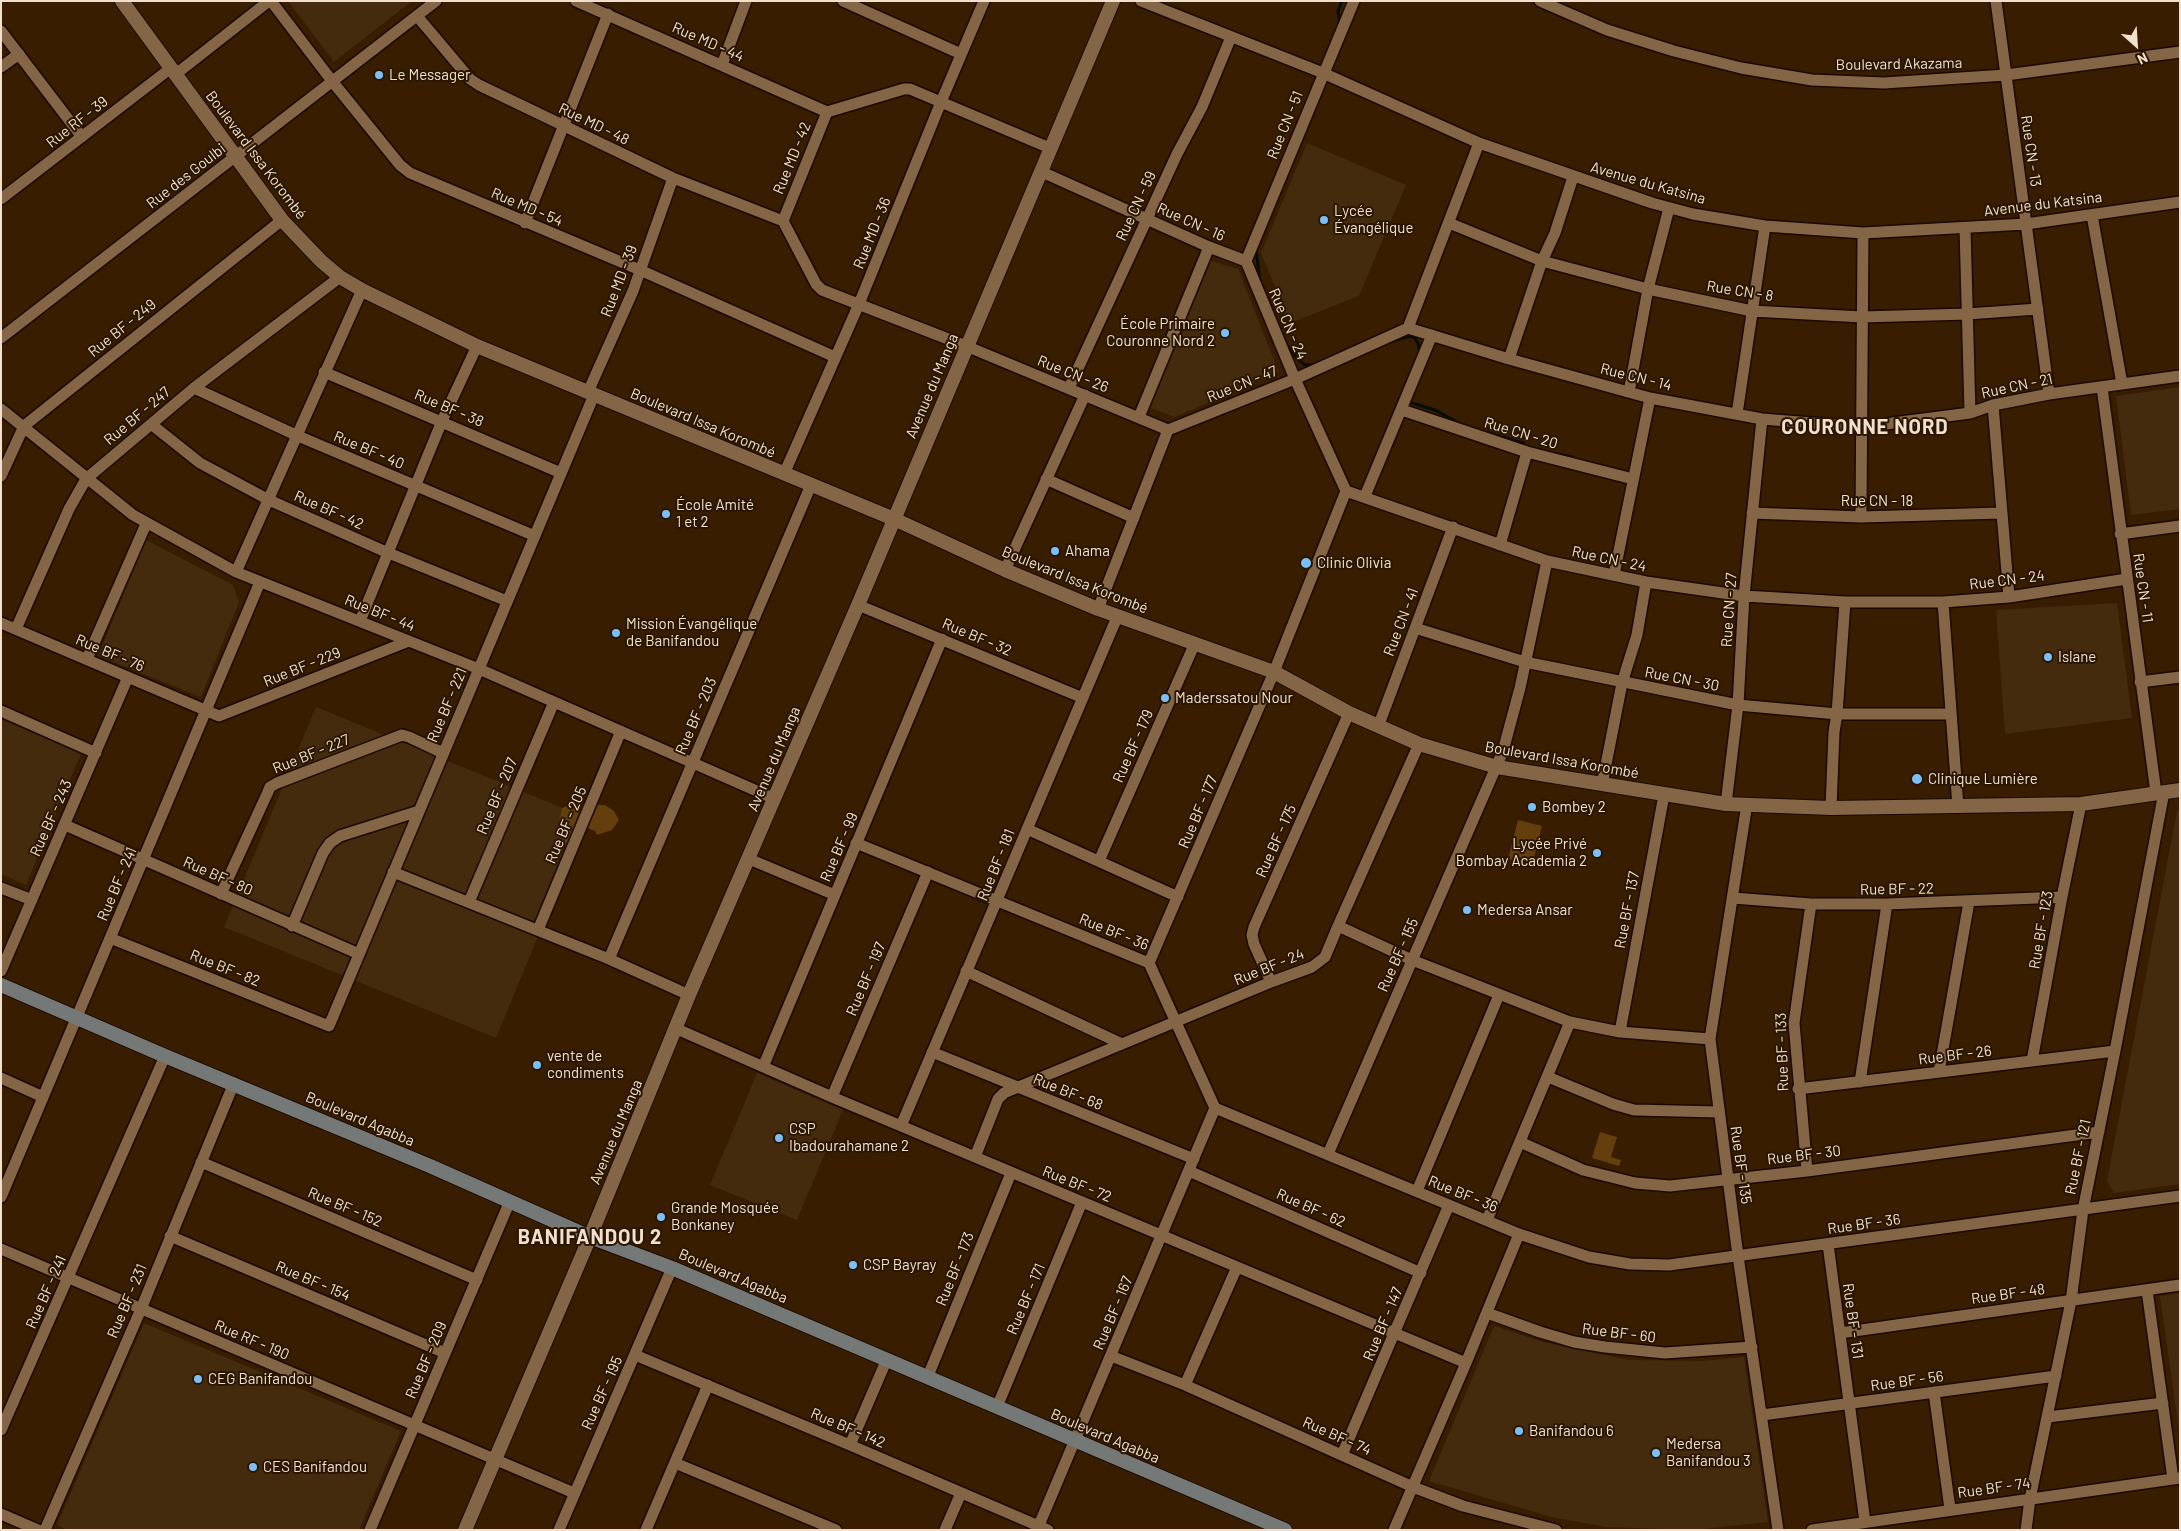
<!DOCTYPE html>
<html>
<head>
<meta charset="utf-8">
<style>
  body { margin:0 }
  #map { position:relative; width:2181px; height:1531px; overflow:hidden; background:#381d00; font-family:Barlow,sans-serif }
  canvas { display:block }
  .frame { position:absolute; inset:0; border:2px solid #f2e0cf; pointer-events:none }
  .north { position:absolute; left:2111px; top:20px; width:50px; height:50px; -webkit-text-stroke:4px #2a1600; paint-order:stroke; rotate:154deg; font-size:14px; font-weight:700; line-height:20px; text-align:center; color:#f2e0cf }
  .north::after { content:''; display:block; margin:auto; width:18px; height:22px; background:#f2e0cf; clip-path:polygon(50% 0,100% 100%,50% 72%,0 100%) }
</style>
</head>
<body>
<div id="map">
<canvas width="2181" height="1531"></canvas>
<div class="frame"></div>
<div class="north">N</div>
</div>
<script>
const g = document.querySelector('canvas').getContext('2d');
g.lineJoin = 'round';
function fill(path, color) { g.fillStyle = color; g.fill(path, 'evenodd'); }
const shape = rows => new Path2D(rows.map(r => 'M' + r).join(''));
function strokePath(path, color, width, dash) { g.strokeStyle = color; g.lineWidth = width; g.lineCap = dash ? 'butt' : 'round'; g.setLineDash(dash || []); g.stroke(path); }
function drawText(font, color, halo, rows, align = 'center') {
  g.font = font + ' Barlow,sans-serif'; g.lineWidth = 4; g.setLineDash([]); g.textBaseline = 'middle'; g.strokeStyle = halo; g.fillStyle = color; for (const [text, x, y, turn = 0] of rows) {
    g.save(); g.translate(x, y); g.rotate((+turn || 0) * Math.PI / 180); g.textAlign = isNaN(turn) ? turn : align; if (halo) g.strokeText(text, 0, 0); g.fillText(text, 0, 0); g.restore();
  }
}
const built = shape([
  [288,1,412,1,334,62],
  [1307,143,1406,185,1359,296,1290,323,1261,253],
  [1211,261,1238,269,1279,372,1175,417,1148,407],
  [2180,387,2180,509,2131,515,2116,396],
  [146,540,233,585,239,602,201,697,98,656],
  [2117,603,2132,718,2005,734,1996,610],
  [316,707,587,818,496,1038,224,927],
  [1,719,81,753,26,885,1,874],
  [2180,810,2180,1184,2114,1193,2107,1181,2177,811],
  [757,1073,843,1110,797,1220,710,1185],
  [2180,1293,2180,1437,2160,1296],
  [144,1323,401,1431,359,1530,68,1530,57,1525],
  [1494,1326,1543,1342,1629,1360,1702,1361,1744,1357,1768,1522,1694,1530,1606,1527,1551,1517,1429,1481]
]);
const green = shape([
  [573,804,605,805,614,811,619,820,612,830,597,835,595,831,586,827,580,822,573,830,576,840,566,844,559,825,562,808],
  [1518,820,1542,826,1532,865,1508,859],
  [1600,1132,1617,1137,1611,1157,1621,1160,1619,1166,1592,1158]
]);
const stream = shape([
  [1340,23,1338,11,1342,1],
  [1256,249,1260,282],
  [1285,343,1300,361,1305,365,1314,365],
  [1380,345,1410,336,1415,338,1418,343,1420,354],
  [1409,399,1412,403,1435,410,1461,424],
  [1488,433,1523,443,1528,448],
  [1558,454,1572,457]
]);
const minor = shape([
  [271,1,332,81,400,165,410,173,640,270,835,357],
  [576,1,827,112],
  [843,1,961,54],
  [1141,1,1323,73,1479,143,1652,203,1693,214,1765,226,1863,233,2026,224,2180,202],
  [1540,1,1607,30,1674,51,1741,68,1812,80,1884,83,2006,75,2180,52],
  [1996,1,2049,394],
  [417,16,470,79,479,85,673,178,783,221],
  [1,31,82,137],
  [722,65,746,1],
  [1,67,19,54],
  [176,74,269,1],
  [1052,149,910,89,904,89,827,112,783,221,816,284,822,290,966,346,1168,430],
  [1042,172,1209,247,1246,261],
  [1,199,171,68],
  [2092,215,2122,384],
  [525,223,608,14],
  [1449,223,1542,261,1648,289,1752,311,1862,317,1967,314,2038,309],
  [1965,228,1970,413],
  [1246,261,1295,379,1346,491,1547,561,1646,582,1744,596,1845,602,1943,602,2009,597,2127,579],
  [1246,261,1354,1],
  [1408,328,1509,359,1650,398,1762,419,1862,427,1970,413,1993,405,2049,394,2180,376],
  [1408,328,1479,143],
  [1,338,436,1],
  [1509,359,1542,261,1555,233,1573,177],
  [324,372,561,473],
  [2102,387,2156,793],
  [194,388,298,436,535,536],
  [1069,388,1177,154,1202,107,1231,37],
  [588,392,633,291,673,178],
  [1629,392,1648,289,1669,208],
  [1993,405,2009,597],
  [1,409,133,515,236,572,479,669,775,799],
  [1402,410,1527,452,1633,479],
  [1737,414,1765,226],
  [1139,417,1209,247],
  [151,424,200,463,269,500,386,552,507,601],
  [1168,430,1295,379,1408,328],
  [784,474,859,304,941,102,984,1],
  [1,476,24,426,282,220],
  [1046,479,1134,518],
  [1365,496,1432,335],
  [1752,513,1861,517,2001,513],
  [1861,517,1863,233],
  [2120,534,2180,526],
  [1500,545,1527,452],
  [1005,570,1085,395],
  [236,572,362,290],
  [1614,575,1650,398],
  [1943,602,1958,807],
  [858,605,1083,698],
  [1098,609,1168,430],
  [360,621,442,421,477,346],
  [1,623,219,716,409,641],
  [1415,628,1525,662,1738,705,1837,714,1951,714],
  [16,629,69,509,86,479,194,388,340,277],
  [87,659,146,524],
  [2140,682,2180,677],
  [1,711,96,753],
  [1378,727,1453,527],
  [1602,785,1622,683,1637,635,1646,582],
  [1726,804,1738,705,1744,596,1762,419],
  [1747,804,1710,1039,1738,1256,1778,1530],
  [1831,808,1834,732,1837,714,1845,602],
  [65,825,359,954],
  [1027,829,1178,897],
  [856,843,1149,963,1215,1108,1519,1234,1589,1257,1630,1264,1669,1265,2180,1196],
  [749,859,835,895],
  [1099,861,1195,643],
  [393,872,609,959,689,995],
  [1,888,32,900],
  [221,894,267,794,270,787,277,783,402,735,409,737,443,753],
  [1733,898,1811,904,1887,904,2062,897],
  [469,902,554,702],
  [292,926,323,853,330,843,340,836,419,811],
  [1338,926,1419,744],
  [538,930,621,731],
  [110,938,329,1026,594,395],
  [609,959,811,485],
  [1149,963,1274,672,1346,491],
  [1,971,128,677],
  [966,971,1122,1044],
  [1271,982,1254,944,1252,935,1254,927,1349,713],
  [677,1029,832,1097,1466,1363],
  [1620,1032,1664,795],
  [932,1052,1194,1159],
  [2032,1061,2062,897,2081,804],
  [763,1067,942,639],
  [1939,1072,1969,902],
  [1548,1077,1613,1104,1634,1110,1719,1112],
  [1,1078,43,1097],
  [1860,1082,1887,904],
  [1798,1089,2115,1051],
  [832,1097,928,872],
  [901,1126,1118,615],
  [1520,1142,1583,1170,1635,1183,1670,1186,1807,1171,2099,1132],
  [1328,1154,1503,751,1520,688,1547,561],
  [975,1157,998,1099,1004,1093,1271,982,1312,967,1325,957,1338,926,1412,960,1570,1022,1620,1032,1710,1039],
  [201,1162,477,1280],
  [1189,1171,1421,1273],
  [1807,1171,1794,1023,1811,904],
  [1417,1191,1499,995],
  [1,1197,260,582],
  [1487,1220,1570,1022],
  [170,1236,445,1353],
  [1828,1244,1865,1522],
  [1,1249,574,1493],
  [2147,1290,2173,1479],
  [1487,1313,1540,1332,1574,1342,1605,1347,1665,1353,1752,1347],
  [1840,1333,2180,1285],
  [635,1355,850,1445,1048,1530],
  [1111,1356,1185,1385,1413,1487,1463,1506,1556,1530],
  [928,1376,1011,1173],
  [1185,1385,1237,1267],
  [1934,1392,1950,1509],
  [997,1407,1082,1202],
  [1762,1415,2056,1376],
  [2048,1417,2163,1403],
  [1,1430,165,1056],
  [850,1445,887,1359],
  [1342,1455,1449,1205],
  [675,1463,836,1530],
  [1,1514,38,1530],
  [45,1530,141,1309,234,1083],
  [370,1530,510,1201],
  [559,1530,672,1268],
  [646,1530,708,1385],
  [945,1530,961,1493],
  [1037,1530,1215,1108],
  [1394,1530,1466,1363,1519,1234],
  [1812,1530,2180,1478],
  [2026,1530,2030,1499,2071,1301,2083,1210,2115,1051,2164,792]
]);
const tertiary = shape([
  [122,1,282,220,321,261,340,277,362,290,477,346,894,519,1005,570,1098,609,1274,672,1349,713,1419,744,1497,767,1726,804,1831,808,2081,804,2180,790],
  [465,1530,590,1237,689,995,858,605,1113,1]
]);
const secondary = shape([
  [1,985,165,1056,430,1166,590,1237,672,1268,1285,1530]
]);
const markers = [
  [379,75,5,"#7bbef8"],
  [1324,220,5,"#7bbef8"],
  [1225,333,5,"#7bbef8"],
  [666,514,5,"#7bbef8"],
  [1055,551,5,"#7bbef8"],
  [1306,563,6,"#7bbef8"],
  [616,633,5,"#7bbef8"],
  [2048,657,5,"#7bbef8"],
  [1165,698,5,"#7bbef8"],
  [1917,779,6,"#7bbef8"],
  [1532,807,5,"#7bbef8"],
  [1597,853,5,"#7bbef8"],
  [1467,910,5,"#7bbef8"],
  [537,1065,5,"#7bbef8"],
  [779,1138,5,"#7bbef8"],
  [661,1217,5,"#7bbef8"],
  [853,1265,5,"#7bbef8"],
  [198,1379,5,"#7bbef8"],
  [1519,1431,5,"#7bbef8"],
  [1656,1453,5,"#7bbef8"],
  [253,1467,5,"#7bbef8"]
];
const streetNames = [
  ["Rue MD - 44",708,42,24],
  ["Boulevard Akazama",1899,64,-1],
  ["Rue RF - 39",77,122,-38],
  ["Rue MD - 48",594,124,26],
  ["Rue CN - 51",1285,125,-68],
  ["Rue CN - 13",2031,151,82],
  ["Boulevard Issa Korombé",256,155,53],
  ["Rue MD - 42",792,158,-68],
  ["Rue des Goulbi",186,176,-38],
  ["Avenue du Katsina",1648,183,16],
  ["Avenue du Katsina",2043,204,-7],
  ["Rue CN - 59",1136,206,-65],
  ["Rue MD - 54",527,207,23],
  ["Rue CN - 16",1191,222,24],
  ["Rue MD - 36",872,233,-68],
  ["Rue MD - 39",619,281,-69],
  ["Rue CN - 8",1740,291,9],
  ["Rue CN - 24",1288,324,67],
  ["Rue BF - 249",122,328,-39],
  ["Rue CN - 26",1073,374,22],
  ["Rue CN - 14",1636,377,14],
  ["Rue CN - 47",1242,384,-22],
  ["Avenue du Manga",932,386,-67],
  ["Rue CN - 21",2017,386,-12],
  ["Rue BF - 38",449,408,23],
  ["Rue BF - 247",137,416,-40],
  ["Boulevard Issa Korombé",703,423,23],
  ["Rue CN - 20",1521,433,17],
  ["Rue BF - 40",369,450,23],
  ["Rue CN - 18",1877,501],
  ["Rue BF - 42",329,510,24],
  ["Rue CN - 24",1609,559,12],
  ["Boulevard Issa Korombé",1075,580,22],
  ["Rue CN - 24",2007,580,-7],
  ["Rue CN - 11",2143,588,82],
  ["Rue CN - 27",1729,610,-86],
  ["Rue BF - 44",380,613,22],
  ["Rue CN - 41",1401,622,-69],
  ["Rue BF - 32",977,637,23],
  ["Rue BF - 76",110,653,23],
  ["Rue BF - 229",302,667,-22],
  ["Rue CN - 30",1682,679,11],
  ["Rue BF - 221",447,705,-67],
  ["Rue BF - 203",696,716,-67],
  ["Rue BF - 179",1133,746,-66],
  ["Rue BF - 227",311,754,-22],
  ["Avenue du Manga",774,759,-67],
  ["Boulevard Issa Korombé",1562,760,10],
  ["Rue BF - 207",497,796,-67],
  ["Rue BF - 177",1198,812,-67],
  ["Rue BF - 243",51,818,-66],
  ["Rue BF - 205",566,825,-67],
  ["Rue BF - 175",1276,841,-66],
  ["Rue BF - 99",839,847,-67],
  ["Rue BF - 181",996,865,-68],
  ["Rue BF - 80",218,876,24],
  ["Rue BF - 241",117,884,-67],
  ["Rue BF - 22",1897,889,-1],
  ["Rue BF - 137",1627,910,-79],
  ["Rue BF - 123",2041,930,-80],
  ["Rue BF - 36",1114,932,22],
  ["Rue BF - 155",1398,955,-66],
  ["Rue BF - 24",1269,967,-22],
  ["Rue BF - 82",225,968,22],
  ["Rue BF - 197",866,979,-67],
  ["Rue BF - 133",1782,1052,-92],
  ["Rue BF - 26",1955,1055,-7],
  ["Rue BF - 68",1068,1092,22],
  ["Boulevard Agabba",360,1119,23],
  ["Avenue du Manga",616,1132,-67],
  ["Rue BF - 30",1804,1155,-7],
  ["Rue BF - 121",2078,1157,-78],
  ["Rue BF - 135",1741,1165,82],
  ["Rue BF - 72",1077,1184,22],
  ["Rue BF - 36",1463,1194,22],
  ["Rue BF - 152",345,1207,23],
  ["Rue BF - 62",1311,1208,24],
  ["Rue BF - 36",1864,1224,-8],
  ["Rue BF - 173",955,1269,-68],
  ["Boulevard Agabba",733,1276,23],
  ["Rue BF - 154",313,1281,23],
  ["Rue BF - 241",46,1292,-66],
  ["Rue BF - 48",2008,1294,-8],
  ["Rue BF - 171",1026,1299,-67],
  ["Rue BF - 231",127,1301,-67],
  ["Rue BF - 167",1113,1313,-67],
  ["Rue BF - 131",1853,1321,82],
  ["Rue BF - 147",1383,1324,-67],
  ["Rue BF - 60",1619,1333,7],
  ["Rue RF - 190",252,1340,23],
  ["Rue BF - 209",426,1360,-67],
  ["Rue BF - 56",1907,1381,-8],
  ["Rue BF - 195",602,1393,-66],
  ["Rue BF - 142",848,1428,23],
  ["Boulevard Agabba",1105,1436,23],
  ["Rue BF - 74",1337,1436,24],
  ["Rue BF - 74",1994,1488,-8]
];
const poiNames = [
  ["Le Messager",389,75],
  ["Lycée",1334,211],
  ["Évangélique",1334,228],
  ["École Primaire",1215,324,"right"],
  ["Couronne Nord 2",1215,341,"right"],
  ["École Amité",676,505],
  ["1 et 2",676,522],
  ["Ahama",1065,551],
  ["Clinic Olivia",1317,563],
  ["Mission Évangélique",626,624],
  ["de Banifandou",626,641],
  ["Islane",2058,657],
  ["Maderssatou Nour",1175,698],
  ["Clinique Lumière",1928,779],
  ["Bombey 2",1542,807],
  ["Lycée Privé",1587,844,"right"],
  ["Bombay Academia 2",1587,861,"right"],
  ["Medersa Ansar",1477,910],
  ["vente de",547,1056],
  ["condiments",547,1073],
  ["CSP",789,1129],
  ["Ibadourahamane 2",789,1146],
  ["Grande Mosquée",671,1208],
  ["Bonkaney",671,1225],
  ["CSP Bayray",863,1265],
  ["CEG Banifandou",208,1379],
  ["Banifandou 6",1529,1431],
  ["Medersa",1666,1444],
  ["Banifandou 3",1666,1461],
  ["CES Banifandou",263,1467]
];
const districtNames = [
  ["COURONNE NORD",1865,427],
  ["BANIFANDOU 2",590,1237]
];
fill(built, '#452b0e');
fill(green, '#653e0d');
strokePath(stream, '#010e0c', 3);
strokePath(minor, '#1b0800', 14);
strokePath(tertiary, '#1b0800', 16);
strokePath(secondary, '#1b0800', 16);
strokePath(minor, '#846545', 11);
strokePath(tertiary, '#846545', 14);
strokePath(secondary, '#747978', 14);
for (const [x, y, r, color] of markers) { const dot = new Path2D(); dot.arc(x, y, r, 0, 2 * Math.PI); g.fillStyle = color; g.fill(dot); strokePath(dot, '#2a1600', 2); }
drawText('15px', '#f2e0cf', '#2a1600', streetNames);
drawText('15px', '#f2e0cf', '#2a1600', poiNames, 'left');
g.letterSpacing = '1px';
drawText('bold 20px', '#f2e0cf', '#2a1600', districtNames);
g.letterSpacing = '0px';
</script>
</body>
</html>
